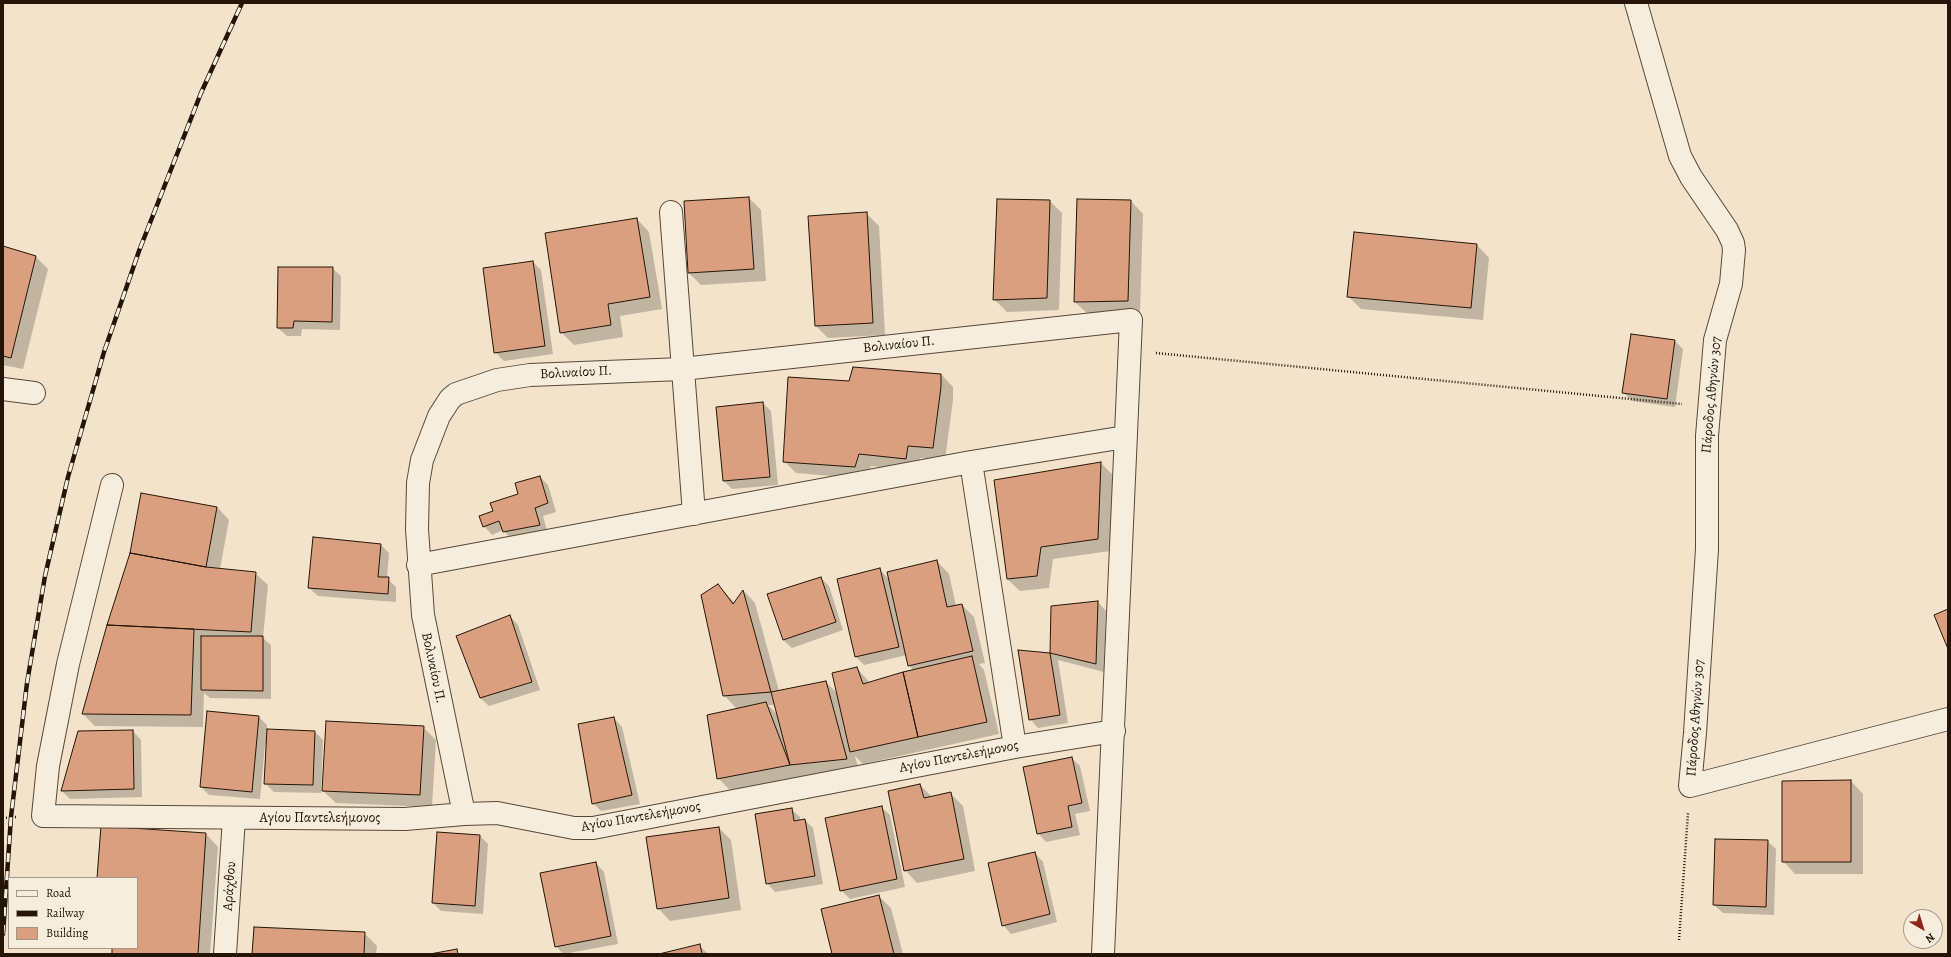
<!DOCTYPE html>
<html>
<head>
<meta charset="utf-8">
<style>
  body { margin:0 }
  #map { position:relative; width:1951px; height:957px; overflow:hidden; background:#f2e3ca; font-family:Alegreya,serif }
  canvas { display:block }
  .frame { position:absolute; inset:0; border:4px solid #251507; pointer-events:none }
  .legend { position:absolute; left:8px; top:877px; width:130px; height:72px; box-sizing:border-box; background:#f7eddd; border:1px solid #a39787; margin:0; padding:5px 7px; list-style:none; font-size:12px; color:#251507 }
  .legend li { display:flex; align-items:center; gap:8px; height:20px }
  .legend b { width:20px; border:1px solid #a39787 }
  .north { position:absolute; left:1903px; top:909px; width:40px; height:40px; box-sizing:border-box; background:#f7eddd; border:1px solid #a39787; border-radius:50%; rotate:142deg; font-size:11px; font-weight:700; line-height:16px; text-align:center; color:#251507 }
  .north::after { content:''; display:block; margin:auto; width:14px; height:18px; background:#8f2418; clip-path:polygon(50% 0,100% 100%,50% 72%,0 100%) }
</style>
</head>
<body>
<div id="map">
<canvas width="1951" height="957"></canvas>
<div class="frame"></div>
<ul class="legend">
<li><b style="height:5px;background:#f7eddd"></b>Road</li>
<li><b style="height:5px;background:#251507"></b>Railway</li>
<li><b style="height:11px;background:#da9f7f"></b>Building</li>
</ul>
<div class="north">N</div>
</div>
<script>
const g = document.querySelector('canvas').getContext('2d');
g.lineJoin = 'round';
function fill(path, color) { g.fillStyle = color; g.fill(path, 'evenodd'); }
const shape = rows => new Path2D(rows.map(r => 'M' + r).join(''));
function strokePath(path, color, width, dash) { g.strokeStyle = color; g.lineWidth = width; g.lineCap = dash ? 'butt' : 'round'; g.setLineDash(dash || []); g.stroke(path); }
function drawText(font, color, halo, rows, align = 'center') {
  g.font = font + ' Alegreya,serif'; g.lineWidth = 3; g.setLineDash([]); g.textBaseline = 'middle'; g.strokeStyle = halo; g.fillStyle = color; for (const [text, x, y, turn = 0] of rows) {
    g.save(); g.translate(x, y); g.rotate((+turn || 0) * Math.PI / 180); g.textAlign = isNaN(turn) ? turn : align; if (halo) g.strokeText(text, 0, 0); g.fillText(text, 0, 0); g.restore();
  }
}
const shadow = shape([
  [749,198,761,210,766,281,701,285,689,273],
  [1050,201,1062,213,1059,310,1007,312,994,299],
  [1131,201,1143,214,1140,313,1088,314,1075,302],
  [866,213,879,226,885,335,828,338,816,326],
  [637,219,649,232,662,309,620,316,623,337,574,345,561,332],
  [1477,245,1489,258,1483,320,1361,309,1348,296],
  [3,247,36,257,48,269,23,369,3,365],
  [533,262,541,270,553,354,504,361,495,352],
  [332,268,341,276,340,330,302,329,301,336,287,336,278,328],
  [1675,341,1683,349,1675,407,1632,401,1623,392],
  [853,368,941,374,953,387,953,400,945,460,920,458,918,471,871,466,867,479,796,473,784,461,850,382],
  [763,403,771,411,778,485,732,489,724,481,717,408],
  [1101,463,1113,475,1110,551,1053,559,1049,588,1020,591,1007,579,996,481],
  [540,477,548,485,556,512,543,516,548,534,512,540,503,530,492,535,484,526,494,511,519,495],
  [217,507,229,520,220,569,255,573,268,585,263,638,271,645,271,699,210,698,204,693,203,727,95,726,83,714,108,626],
  [381,545,389,553,387,578,396,587,396,602,318,596,309,588],
  [937,561,949,574,956,606,962,605,974,617,985,663,979,664,984,670,999,734,863,764,855,756,859,771,731,791,718,778,737,709,724,695,718,585,735,603,744,591,755,603,779,691,826,682,838,694,857,668,870,683,914,671,909,665,907,655,864,665,856,657,838,580,879,569,889,579],
  [768,705,775,705,778,715],
  [821,578,829,586,843,630,792,648,783,640],
  [1098,602,1106,611,1104,672,1058,660,1068,723,1038,728,1030,719,1020,651,1051,654,1052,607],
  [510,616,518,625,540,690,489,706,480,698],
  [259,717,267,725,267,730,315,732,323,740,321,793,274,792,265,783,267,745,265,745,260,799,209,795,201,787],
  [614,718,622,727,640,804,601,811,593,803],
  [423,727,436,740,432,807,336,803,323,791],
  [133,731,141,740,142,797,70,799,62,791],
  [1072,758,1080,766,1090,811,1075,814,1080,835,1046,842,1038,833],
  [1851,781,1863,794,1863,874,1795,874,1783,861,1783,782],
  [920,785,932,797,950,793,963,806,975,871,917,883,905,870],
  [881,807,890,815,905,887,850,899,841,890],
  [791,809,800,817,800,821,805,820,813,828,823,884,775,892,767,883],
  [719,828,731,840,741,910,670,921,658,908],
  [438,833,480,836,488,844,483,914,441,911,433,903],
  [206,834,218,847,210,954,113,954,113,948,137,948,137,878,98,878],
  [1767,841,1776,849,1774,915,1723,913,1714,905],
  [1035,853,1043,862,1057,922,1011,934,1003,925],
  [596,863,604,872,618,944,563,954,556,946],
  [879,896,891,908,903,954,833,954],
  [364,933,377,946,376,954,253,954],
  [700,946,708,954,663,954]
]);
const building = shape([
  [749,197,754,269,688,273,684,201,749,197],
  [997,199,1050,200,1047,298,993,300,997,199],
  [1077,199,1131,200,1128,301,1074,302,1077,199],
  [867,212,873,323,815,326,808,216,867,212],
  [637,218,650,297,608,304,611,325,560,333,545,233,637,218],
  [1354,232,1477,244,1471,308,1347,297,1354,232],
  [3,246,36,256,11,358,3,356,3,246],
  [533,261,545,346,494,353,483,268,533,261],
  [278,267,333,267,332,322,294,321,293,328,277,328,278,267],
  [1631,334,1675,340,1667,399,1622,393,1631,334],
  [853,367,941,374,941,387,933,448,908,446,906,459,859,454,855,467,783,462,788,377,849,381,853,367],
  [763,402,770,477,723,481,716,407,763,402],
  [1101,462,1098,539,1041,547,1037,576,1007,579,994,480,1101,462],
  [540,476,548,503,535,508,540,525,503,532,499,521,483,527,479,516,493,511,490,503,518,494,515,483,540,476],
  [141,493,217,507,206,567,130,553,141,493],
  [313,537,381,544,378,577,389,577,388,594,308,588,313,537],
  [130,553,206,567,256,572,251,632,107,625,130,553],
  [937,560,947,607,962,604,973,651,908,666,887,572,937,560],
  [880,568,899,647,855,657,837,579,880,568],
  [821,577,836,622,783,640,767,594,821,577],
  [718,584,733,604,743,590,771,692,723,696,701,595,718,584],
  [1098,601,1096,664,1050,653,1051,606,1098,601],
  [1948,609,1948,649,1934,615,1948,609],
  [510,615,532,682,480,698,456,636,510,615],
  [107,625,194,629,191,715,82,714,107,625],
  [201,636,263,636,263,691,201,690,201,636],
  [1018,650,1050,653,1060,715,1029,720,1018,650],
  [972,656,987,722,918,737,903,672,972,656],
  [857,667,863,684,903,672,918,737,850,752,832,673,857,667],
  [826,681,847,759,790,765,771,692,826,681],
  [766,702,790,765,717,779,707,715,766,702],
  [207,711,259,716,252,792,200,787,207,711],
  [614,717,632,795,592,804,578,724,614,717],
  [326,721,424,726,420,795,322,791,326,721],
  [267,729,315,731,313,785,264,784,267,729],
  [133,730,134,789,61,791,78,731,133,730],
  [1072,757,1082,803,1068,806,1072,827,1037,834,1023,767,1072,757],
  [1851,780,1851,862,1782,862,1782,781,1851,780],
  [920,784,924,798,951,792,964,859,904,871,888,791,920,784],
  [882,806,897,879,840,891,825,818,882,806],
  [792,808,794,821,805,819,815,876,766,884,755,814,792,808],
  [101,826,206,833,198,954,112,954,112,948,137,948,137,878,97,878,101,826],
  [719,827,729,898,657,909,646,837,719,827],
  [437,832,480,835,475,906,432,903,437,832],
  [1715,839,1768,840,1766,907,1713,905,1715,839],
  [1035,852,1050,914,1002,926,988,863,1035,852],
  [596,862,611,936,555,947,540,873,596,862],
  [879,895,894,954,832,954,821,909,879,895],
  [254,927,365,932,364,954,252,954,254,927],
  [700,944,702,954,659,954,700,944],
  [457,949,458,954,430,954,457,949]
]);
const path = shape([
  [1156,353,1682,404],
  [3,818,16,817],
  [1679,940,1688,813]
]);
const street = shape([
  [1636,3,1680,156,1691,177,1727,230,1733,243,1734,250,1731,284,1715,340,1707,436,1707,549,1695,733,1690,786,1948,719],
  [671,212,694,514],
  [3,389,34,393],
  [971,462,1015,747],
  [112,485,68,664,48,766,43,816,405,819,464,814,497,813,574,828,593,828,1015,747,1114,731],
  [418,565,971,462,1125,437],
  [464,814,423,615,417,529,418,483,422,460,439,416,450,399,456,394,497,380,530,375,682,369,1131,320,1103,954],
  [225,954,234,818]
]);
const rail = shape([
  [3,934,11,817,27,683,45,576,68,477,104,352,139,251,201,93,242,3]
]);
const streetNames = [
  ["Βολιναίου Π.",899,345,-6],
  ["Βολιναίου Π.",576,373,-3],
  ["Πάροδος Αθηνών 307",1712,395,-85],
  ["Βολιναίου Π.",433,668,78],
  ["Πάροδος Αθηνών 307",1696,718,-86],
  ["Αγίου Παντελεήμονος",959,757,-11],
  ["Αγίου Παντελεήμονος",641,817,-10],
  ["Αγίου Παντελεήμονος",320,819],
  ["Αράχθου",230,886,-86]
];
fill(shadow, '#0003');
fill(building, '#da9f7f');
strokePath(building, '#251507', 1);
strokePath(street, '#584838', 24);
strokePath(path, '#251507', 2.5, [1, 2]);
strokePath(street, '#f7eddd', 22);
strokePath(rail, '#251507', 4.5);
strokePath(rail, '#f7eddd', 3, [9]);
drawText('14px', '#251507', '#f7eddd', streetNames);
</script>
</body>
</html>
